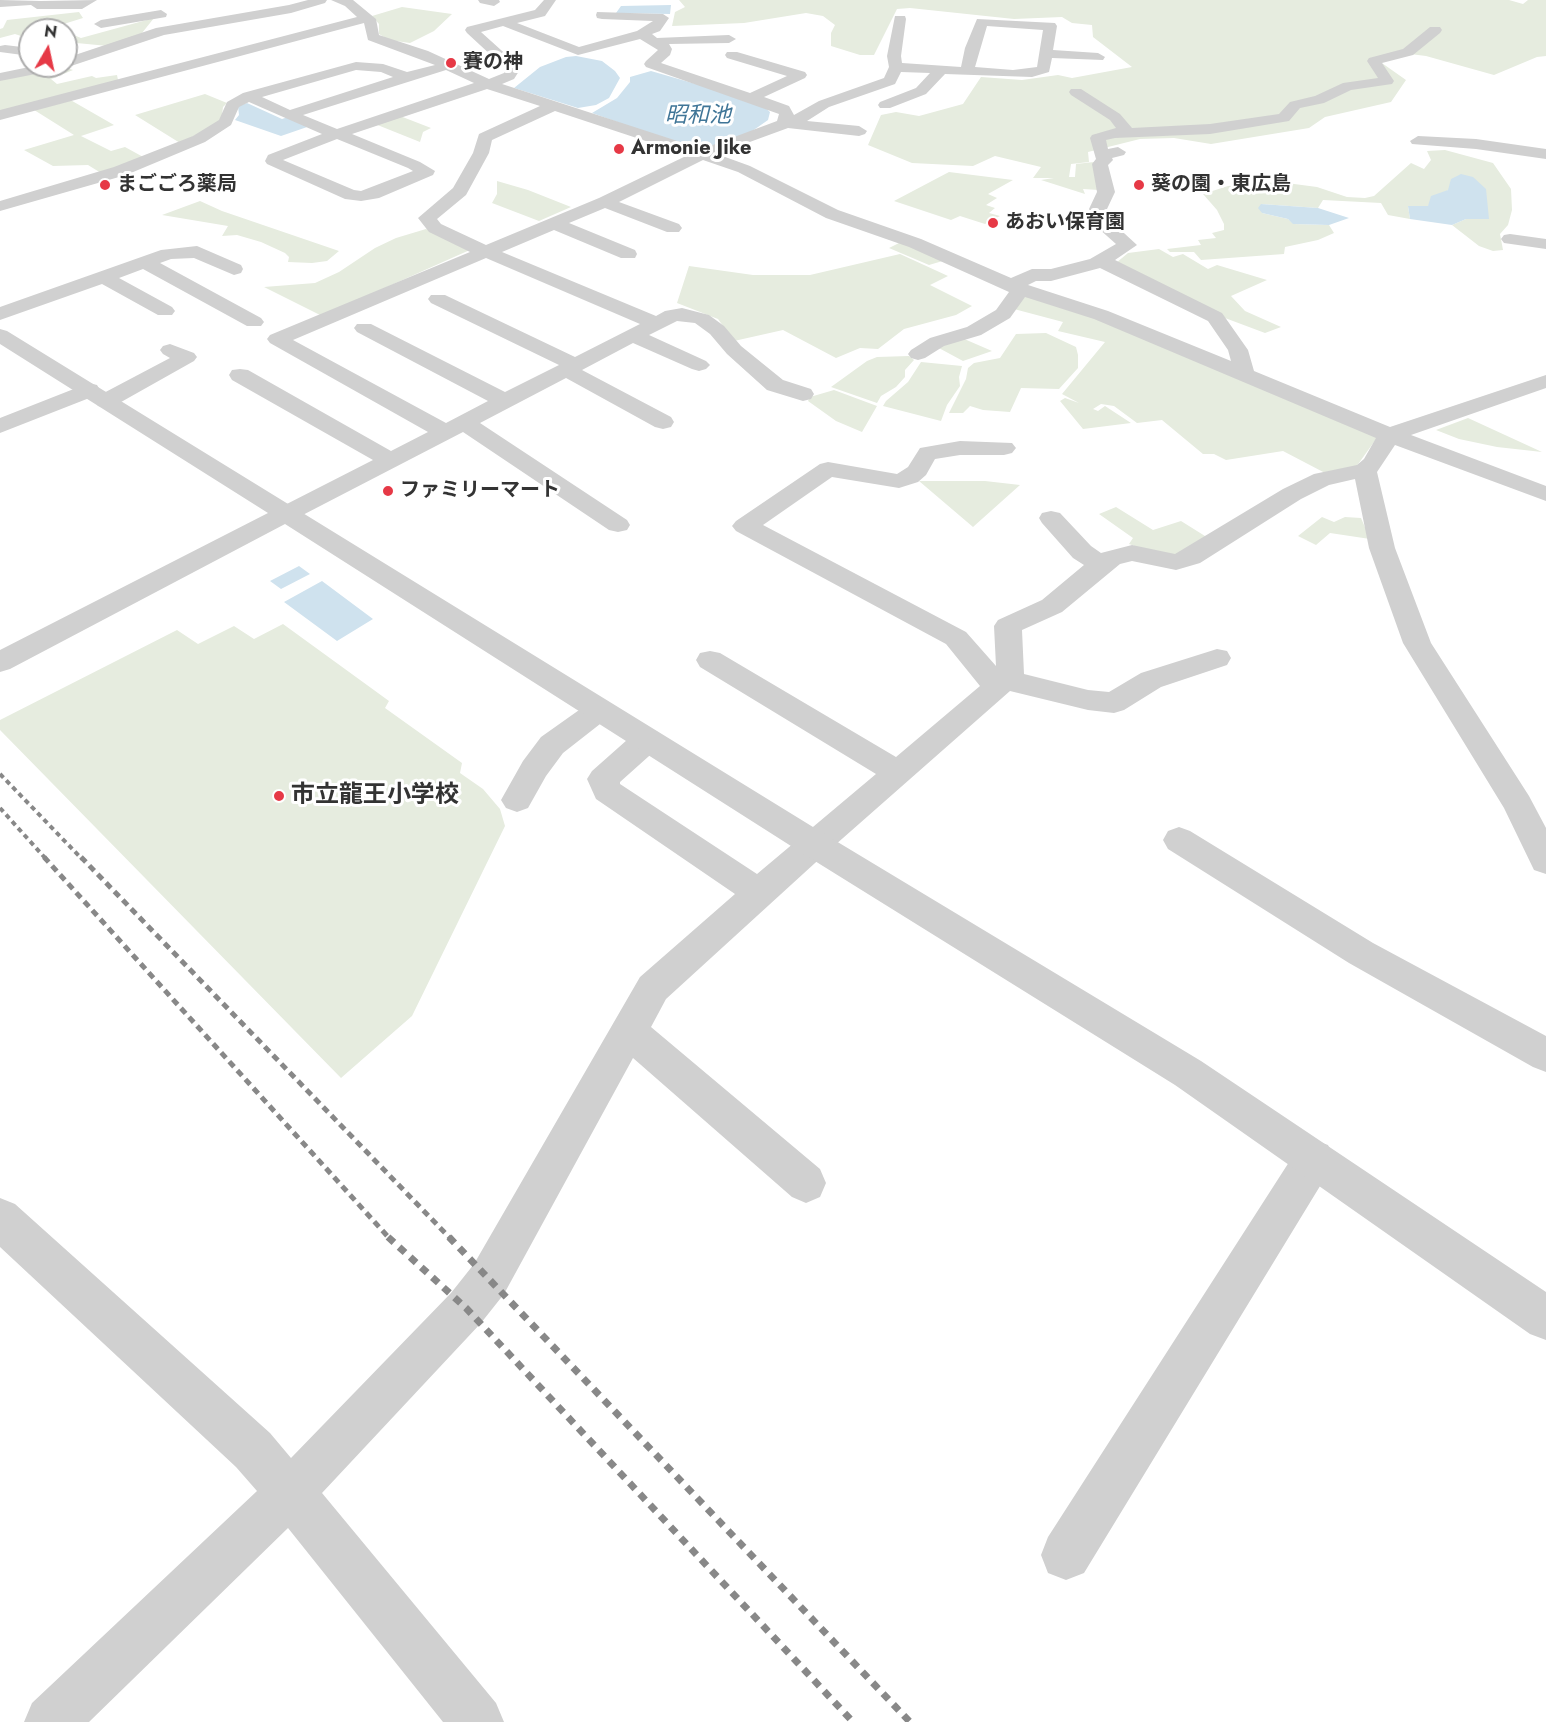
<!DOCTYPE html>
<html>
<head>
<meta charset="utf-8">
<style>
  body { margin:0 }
  #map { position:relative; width:1546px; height:1722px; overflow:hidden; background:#fff; font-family:Jost,sans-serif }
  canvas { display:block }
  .north { position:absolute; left:18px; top:18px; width:60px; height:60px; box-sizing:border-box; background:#fff; border:2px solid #adadad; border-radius:50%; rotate:9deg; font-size:16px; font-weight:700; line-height:24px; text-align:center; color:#333 }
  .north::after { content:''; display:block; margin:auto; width:21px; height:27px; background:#e63946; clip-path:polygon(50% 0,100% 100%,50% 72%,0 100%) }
</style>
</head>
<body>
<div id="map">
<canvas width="1546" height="1722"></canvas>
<div class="north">N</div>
</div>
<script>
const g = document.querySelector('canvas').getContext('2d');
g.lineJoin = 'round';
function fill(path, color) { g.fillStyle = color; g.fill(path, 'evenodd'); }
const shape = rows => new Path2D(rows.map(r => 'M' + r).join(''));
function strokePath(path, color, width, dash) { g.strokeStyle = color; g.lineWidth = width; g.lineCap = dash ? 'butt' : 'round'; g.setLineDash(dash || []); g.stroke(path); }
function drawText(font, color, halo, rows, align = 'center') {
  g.font = font + ' Jost,"Noto Sans JP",sans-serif'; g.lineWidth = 6; g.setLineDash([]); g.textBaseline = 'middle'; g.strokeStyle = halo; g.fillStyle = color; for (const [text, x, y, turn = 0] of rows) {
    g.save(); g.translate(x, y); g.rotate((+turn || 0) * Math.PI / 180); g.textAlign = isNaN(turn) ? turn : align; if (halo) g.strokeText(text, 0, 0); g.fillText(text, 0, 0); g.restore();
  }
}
const green = shape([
  [679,0,1509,0,1523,4,1528,0,1546,0,1546,56,1537,57,1494,75,1426,56,1410,54,1379,61,1406,80,1391,102,1325,117,1309,128,1211,144,1174,138,1140,139,1088,152,1089,162,1071,164,1069,177,1075,177,1076,164,1094,162,1099,190,1083,189,1085,194,1041,180,1054,178,1033,178,1041,167,995,156,973,166,912,163,868,145,881,115,896,112,919,116,963,104,981,77,1022,80,1058,75,1072,78,1132,67,1093,37,1092,25,1072,23,1062,17,1014,19,910,8,897,9,874,55,860,55,831,46,831,33,835,25,823,16,806,13,744,23,672,26,675,12,685,7],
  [402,7,452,14,434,31,410,43,389,40,379,34,379,24,372,16],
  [79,12,83,18,54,27,61,30,30,30,30,39,15,34,0,38,0,29,3,28,7,20],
  [154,18,142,33,108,46,66,42,66,32,81,38],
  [61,66,73,70,51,79,57,84,92,76,96,78,117,75,118,80,0,113,0,78],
  [205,94,227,103,223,107,221,122,180,143,135,115],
  [67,98,114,125,81,136,111,151,125,147,145,158,101,173,88,165,53,166,24,150,74,135,31,108],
  [400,116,431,128,423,132,420,142,375,124],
  [1445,150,1493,163,1511,189,1512,210,1508,225,1500,234,1503,250,1493,251,1479,246,1452,225,1466,219,1489,219,1448,190,1428,206,1408,206,1410,219,1388,215,1381,203,1323,200,1318,208,1261,204,1262,213,1288,219,1294,224,1329,225,1334,233,1318,240,1285,247,1284,254,1201,260,1194,252,1170,252,1167,249,1201,245,1198,240,1216,238,1212,233,1224,230,1224,224,1217,210,1203,194,1228,186,1279,182,1317,187,1347,197,1365,198,1374,196,1411,163,1424,169,1431,160,1427,151],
  [949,172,1013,180,988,194,997,198,986,205,995,208,989,213,1000,216,985,224,960,216,951,220,894,201],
  [497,181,528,190,571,207,539,221,492,203,497,194],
  [200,201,222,211,339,251,327,261,312,263,288,262,289,257,285,253,261,242,237,235,222,236,228,226,162,215],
  [426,229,472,249,322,316,264,287,315,283,339,272,375,248,396,238],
  [901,242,946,260,929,265,889,248],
  [1159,249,1173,257,1183,254,1208,269,1217,265,1267,280,1231,296,1245,311,1281,327,1265,333,1225,318,1116,263,1128,253],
  [900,254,948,276,930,285,972,306,956,315,904,329,878,349,860,348,836,358,783,330,734,341,718,319,677,303,689,266,753,275,810,275],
  [1023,292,1098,316,1379,435,1356,467,1327,474,1283,451,1226,460,1214,454,1203,454,1162,420,1137,423,1114,406,1101,404,1093,409,1098,411,1105,406,1131,423,1083,429,1060,401,1065,398,1079,403,1062,394,1105,342,1058,331,1063,322,1014,309],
  [1046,333,1076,347,1078,355,1078,368,1059,389,1021,388,1010,412,983,410,970,406,963,413,949,413,966,379,968,368,974,363,1000,358,1016,334],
  [962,338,992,351,963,361,937,347],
  [909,356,914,360,905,370,905,377,896,387,881,396,877,403,831,387,867,361,877,357],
  [921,362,962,366,959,377,960,386,947,405,941,421,883,406,886,401,908,382],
  [834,390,877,406,862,432,836,421,808,401,810,397],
  [1468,418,1542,452,1497,447,1459,439,1436,430],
  [919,481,985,481,1020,485,973,527],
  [1116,507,1153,530,1181,521,1213,541,1172,559,1129,544,1133,538,1099,514],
  [1322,517,1334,522,1345,517,1361,518,1370,539,1330,533,1316,545,1298,536],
  [283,624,389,701,385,708,462,763,460,773,483,789,500,809,505,826,412,1016,341,1078,0,730,0,720,177,630,198,644,234,626,254,639]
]);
const water = shape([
  [671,5,670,14,616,13,621,6],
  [576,56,602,61,615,71,620,78,609,98,596,105,578,108,514,88,540,67,566,57],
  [651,71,758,102,770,112,768,120,748,134,698,151,592,113,617,98,630,82,630,77],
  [247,103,282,119,288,117,310,126,281,136,235,120,239,115,238,106],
  [1461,174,1473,177,1486,189,1489,219,1466,219,1452,225,1410,219,1408,206,1428,206,1431,196,1448,190,1451,179],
  [1261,204,1318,208,1349,218,1329,225,1293,224,1288,219,1262,213,1258,208],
  [299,566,310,574,281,589,270,581],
  [322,581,373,619,337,641,284,602]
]);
const minor = shape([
  [0,0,41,1,97,0,82,9,37,9,31,5,0,7,0,0],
  [308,0,327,0,325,3,291,13,164,35,71,66,63,66,61,69,0,81,0,73,34,66,66,66,66,58,156,28,289,5,308,0],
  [331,0,353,0,376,19,379,35,428,51,489,79,504,73,506,69,467,33,465,30,467,27,535,10,544,0,556,0,545,16,517,23,579,47,637,31,653,21,602,19,597,18,596,15,597,12,663,14,669,18,660,31,652,34,657,38,729,35,736,39,729,43,669,44,672,49,670,55,661,63,750,93,787,76,727,58,725,55,727,52,737,52,805,72,807,75,805,78,764,97,789,106,794,115,819,101,884,78,889,67,887,56,895,16,905,16,906,19,901,56,902,63,961,67,965,48,977,19,1055,23,1057,26,1053,50,1098,53,1105,57,1103,60,1052,58,1049,72,1032,77,945,74,926,94,890,108,880,108,878,105,880,102,916,88,930,73,901,72,895,84,829,107,807,121,859,126,867,131,865,134,859,136,788,128,717,154,750,166,838,210,921,239,1011,278,1032,269,1051,269,1090,259,1116,244,1098,228,1089,209,1097,192,1092,164,1096,159,1090,138,1092,135,1116,128,1110,120,1071,95,1069,92,1071,89,1081,89,1120,114,1132,128,1210,124,1279,114,1290,102,1315,96,1343,83,1378,78,1367,61,1369,58,1403,49,1430,27,1440,27,1442,30,1440,33,1413,55,1382,63,1394,81,1392,84,1351,90,1324,103,1300,108,1289,121,1210,134,1115,138,1106,140,1108,149,1118,147,1126,152,1124,155,1112,158,1113,160,1108,165,1115,192,1107,209,1112,222,1137,245,1115,260,1222,313,1248,350,1254,371,1390,427,1546,375,1546,388,1411,435,1546,486,1546,501,1395,445,1377,472,1395,548,1431,643,1529,796,1546,828,1546,874,1534,870,1504,808,1403,643,1369,548,1355,479,1329,485,1301,499,1200,563,1176,570,1132,561,1120,564,1062,612,1022,630,1024,674,1088,690,1109,692,1141,673,1217,649,1227,651,1231,658,1227,665,1161,687,1124,710,1114,713,1088,710,1010,691,826,853,666,999,651,1027,820,1169,826,1183,820,1197,806,1203,792,1197,633,1058,504,1294,481,1323,322,1493,496,1703,504,1722,443,1722,288,1528,89,1722,24,1722,32,1703,257,1491,236,1467,0,1247,0,1198,15,1204,270,1433,291,1458,451,1293,474,1264,640,977,735,894,596,799,587,779,592,771,636,732,647,729,658,732,662,740,658,748,620,782,620,784,757,874,876,774,700,667,696,660,700,653,710,651,720,653,896,757,980,686,946,644,736,531,732,526,736,521,820,464,828,462,897,474,908,467,920,448,960,441,1012,443,1016,448,1012,453,1004,455,960,455,935,459,926,475,918,482,899,488,832,477,763,525,966,632,996,666,994,626,998,620,1042,600,1084,565,1073,558,1042,523,1039,518,1042,513,1051,511,1060,513,1091,546,1101,553,1132,545,1175,554,1283,489,1314,474,1357,465,1364,459,1376,438,1094,319,1025,297,1010,318,981,335,944,346,925,358,918,360,911,358,908,354,911,350,930,338,967,327,996,310,1009,292,909,247,826,218,738,172,703,160,619,202,679,224,682,228,679,232,667,232,605,208,569,223,635,250,637,254,635,258,621,258,554,230,502,252,656,316,665,311,682,308,709,315,724,326,741,346,783,380,811,389,814,394,811,399,803,401,767,390,727,354,710,334,695,323,677,321,649,335,706,361,710,365,706,369,699,371,692,369,633,343,582,370,671,417,674,422,671,427,663,429,655,427,566,378,480,423,627,520,630,525,627,530,618,532,609,530,463,432,295,519,286,521,277,519,274,514,277,509,373,460,232,380,229,375,232,370,240,369,248,370,391,451,428,432,270,343,267,339,270,335,470,252,429,232,418,218,453,188,473,153,479,134,540,106,487,89,352,134,420,162,435,171,433,175,379,198,361,201,345,199,267,164,265,161,268,155,322,134,249,102,239,107,231,125,205,142,126,175,0,211,0,201,114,167,193,136,219,120,227,102,243,93,356,62,383,64,407,72,435,65,368,40,364,23,0,120,0,110,357,17,345,6,331,0],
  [503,26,578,55,640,39,658,50,646,61,644,64,646,67,779,114,777,121,702,149,502,84,514,79,521,68,481,32,503,26],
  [987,26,1043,30,1037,67,1013,70,975,67,987,26],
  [356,70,381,72,393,77,290,110,262,97,356,70],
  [446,70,474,83,337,129,303,115,446,70],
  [555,111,688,155,599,198,486,245,441,224,437,219,466,195,489,153,492,140,555,111],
  [337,139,408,168,413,171,361,191,354,190,283,160,337,139],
  [486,258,640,324,575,357,445,295,431,295,428,299,431,303,559,365,505,392,371,324,357,324,354,328,357,332,488,401,446,423,293,340,486,258],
  [1100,268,1208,321,1228,350,1231,361,1108,311,1028,285,1036,281,1051,281,1100,268],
  [478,0,499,0,500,2,494,6,480,3,478,0],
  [161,10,167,14,166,17,101,28,94,24,101,20,161,10],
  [5,45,30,48,30,56,0,52,0,46,5,45],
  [1418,136,1476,139,1546,149,1546,159,1476,149,1412,144,1410,141,1418,136],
  [1510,234,1546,239,1546,249,1504,243,1501,239,1504,235,1510,234],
  [197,246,241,265,243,269,241,273,234,275,194,258,171,259,160,263,261,318,264,322,261,326,247,326,143,269,119,278,172,307,175,311,172,315,158,315,102,284,0,320,0,307,161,250,197,246],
  [170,344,194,353,197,357,194,361,114,406,106,408,98,406,95,401,98,396,170,358,163,354,160,350,163,346,170,344],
  [89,383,97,385,100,390,97,395,0,433,0,418,89,383],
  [599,700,609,703,614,710,609,717,563,753,546,776,528,808,517,812,506,808,501,800,523,761,541,737,589,703,599,700],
  [1179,827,1190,831,1373,943,1546,1036,1546,1072,1533,1067,1349,963,1168,849,1163,840,1168,831,1179,827],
  [1314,1140,1328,1145,1334,1159,1328,1173,1084,1573,1066,1580,1048,1573,1041,1555,1048,1537,1300,1145,1314,1140]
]);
const tertiary = shape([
  [0,329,7,331,826,835,1201,1061,1546,1292,1546,1340,1530,1334,1175,1085,802,853,285,524,10,669,0,672,0,650,268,513,0,344,0,329]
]);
const railFar2 = shape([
  [0,774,82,859],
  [0,808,46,859]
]);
const railFar1 = shape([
  [44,857,390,1239],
  [81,857,451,1239]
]);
const rail = shape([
  [388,1237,466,1308,853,1722],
  [449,1237,910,1722]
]);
const markers = [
  [451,63,6,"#e63946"],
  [619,149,6,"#e63946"],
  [105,185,6,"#e63946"],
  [1139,185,6,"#e63946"],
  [993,223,6,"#e63946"],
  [388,491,6,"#e63946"],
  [279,796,6,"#e63946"]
];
const farPoinames = [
  ["賽の神",463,63],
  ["Armonie Jike",631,149],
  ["まごごろ薬局",117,185],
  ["葵の園・東広島",1151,185],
  ["あおい保育園",1005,223],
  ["ファミリーマート",400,491]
];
const farWaternames = [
  ["昭和池",698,117]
];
const poiNames = [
  ["市立龍王小学校",291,796]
];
fill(green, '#e6ecdf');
fill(water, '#cfe2ee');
fill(minor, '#d0d0d0');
fill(tertiary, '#d0d0d0');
strokePath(railFar2, '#888', 4, [5, 4]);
strokePath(railFar1, '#888', 5, [7, 5]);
strokePath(rail, '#888', 7, [8, 7]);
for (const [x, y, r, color] of markers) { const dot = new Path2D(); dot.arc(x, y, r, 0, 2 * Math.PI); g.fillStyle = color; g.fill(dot); strokePath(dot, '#fff', 2); }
drawText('bold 20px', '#333', '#fff', farPoinames, 'left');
drawText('italic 22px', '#3f7597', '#fff', farWaternames);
drawText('bold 24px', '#333', '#fff', poiNames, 'left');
</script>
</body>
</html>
